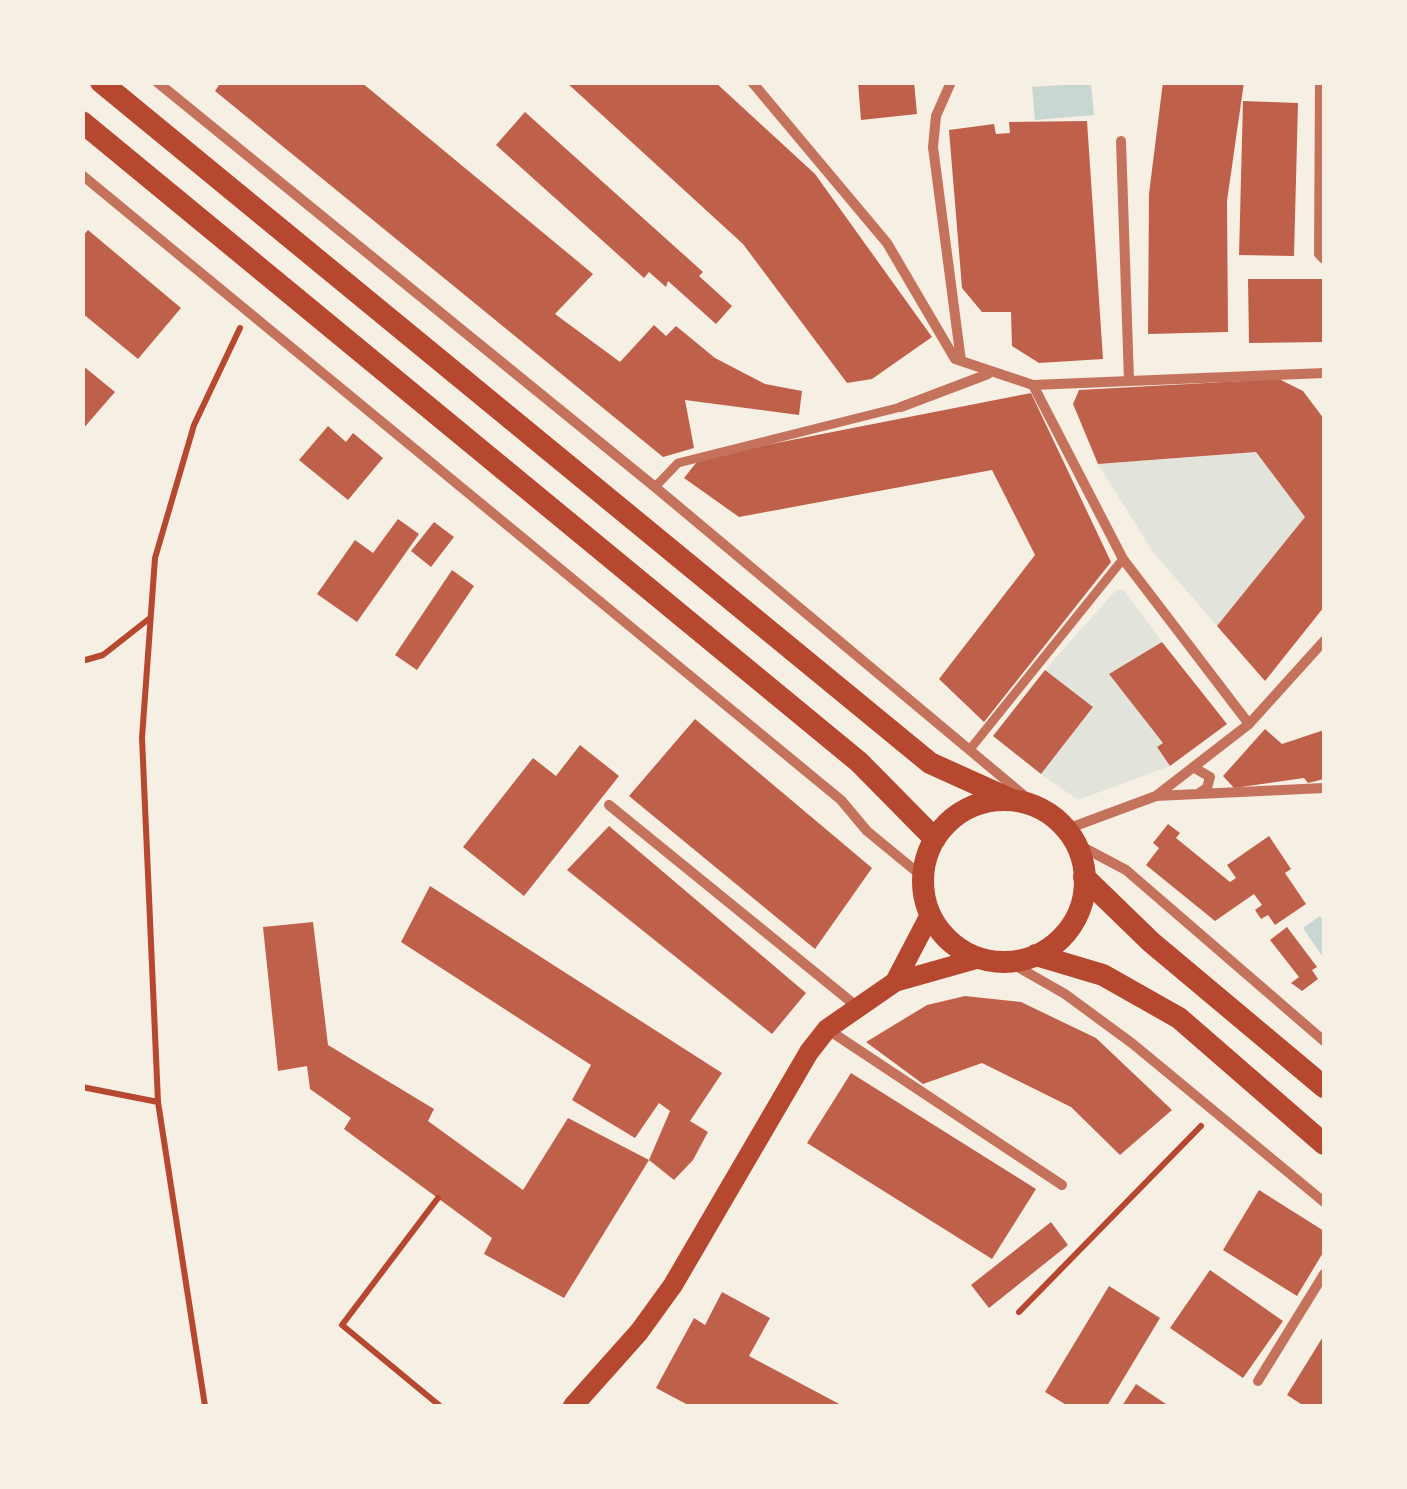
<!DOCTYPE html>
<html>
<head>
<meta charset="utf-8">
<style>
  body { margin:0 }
  #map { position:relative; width:1407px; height:1489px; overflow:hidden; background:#f6efe4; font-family:"Fira Sans",sans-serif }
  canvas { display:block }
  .frame { position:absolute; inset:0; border:85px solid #f6efe4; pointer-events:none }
</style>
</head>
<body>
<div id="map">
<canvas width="1407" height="1489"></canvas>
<div class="frame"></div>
</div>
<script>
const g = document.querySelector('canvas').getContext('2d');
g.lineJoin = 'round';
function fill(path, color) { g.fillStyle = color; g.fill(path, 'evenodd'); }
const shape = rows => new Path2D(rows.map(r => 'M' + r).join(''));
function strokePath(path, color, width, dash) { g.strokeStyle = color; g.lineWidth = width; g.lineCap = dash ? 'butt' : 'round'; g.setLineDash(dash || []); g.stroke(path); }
const green = shape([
  [1256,452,1305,517,1217,626,1153,552,1098,464],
  [1123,589,1162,642,1110,674,1163,743,1157,747,1170,766,1078,800,1041,774,1093,707,1045,670,1116,590]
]);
const water = shape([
  [1091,83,1094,115,1035,120,1032,87],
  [1320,916,1324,922,1324,959,1303,928]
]);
const building = shape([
  [221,82,361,82,593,274,555,314,620,362,654,325,666,336,676,326,715,358,765,384,802,391,799,415,685,400,694,448,663,457,215,91],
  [566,82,715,82,815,174,932,337,872,379,847,383,743,244],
  [858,82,914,82,917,114,861,120],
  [1163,82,1244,82,1227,201,1228,332,1148,334,1149,194],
  [1243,101,1298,103,1294,256,1239,255],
  [525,112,703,272,699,276,732,306,716,324,668,281,666,287,649,272,644,278,496,145],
  [1087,121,1103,359,1039,363,1012,346,1011,312,982,312,962,288,949,130,994,124,996,134,1010,133,1009,122],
  [88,230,181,308,138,359,82,313,82,237],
  [1248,279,1324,279,1324,342,1249,343],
  [82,365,115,392,82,430],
  [1279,379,1303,391,1324,419,1324,607,1265,681,1217,626,1305,517,1256,452,1098,464,1073,404,1079,390],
  [1031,393,1111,562,984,722,939,679,1035,555,992,470,739,517,684,478,700,458],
  [328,426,346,442,353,433,383,458,348,500,299,460],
  [398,519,419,534,357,622,317,594,355,540,373,553],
  [434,522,454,537,431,567,411,551],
  [452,570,474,586,417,670,395,655],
  [1162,642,1227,724,1170,766,1157,747,1163,743,1109,674],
  [1045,670,1093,707,1041,774,993,736],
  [695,719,872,868,815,949,629,796],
  [1265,729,1282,744,1324,730,1324,779,1308,783,1304,778,1234,788,1223,776],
  [580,745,619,776,524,896,463,847,533,758,556,776],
  [1168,824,1180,833,1176,838,1230,882,1236,878,1227,865,1269,836,1291,869,1285,873,1306,904,1275,925,1268,915,1261,919,1255,910,1262,905,1254,894,1215,921,1146,865,1159,848,1153,843],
  [609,826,806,993,772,1034,567,870],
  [430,886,722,1073,690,1121,708,1132,693,1160,674,1180,649,1160,670,1111,659,1103,635,1138,572,1100,591,1065,401,942],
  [313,922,328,1045,434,1109,428,1121,523,1190,568,1118,649,1160,564,1298,484,1254,492,1238,344,1129,351,1118,310,1089,307,1066,278,1071,263,927],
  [1287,927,1317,967,1312,970,1318,979,1302,991,1291,983,1299,977,1270,940],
  [965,996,1021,1002,1096,1038,1172,1110,1120,1155,1071,1107,982,1063,923,1084,866,1042,927,1005],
  [851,1073,1036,1189,992,1259,807,1143],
  [1259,1190,1324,1231,1324,1251,1297,1296,1223,1250],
  [1051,1222,1068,1245,989,1308,971,1285],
  [1210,1270,1283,1321,1243,1378,1170,1328],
  [1109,1286,1160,1318,1107,1406,1068,1406,1045,1392],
  [722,1292,770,1318,749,1356,843,1406,690,1406,656,1388,694,1318,705,1325],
  [1324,1335,1324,1406,1304,1406,1287,1395],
  [1136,1384,1169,1406,1122,1406]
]);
const path = shape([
  [82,661,103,655,150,618],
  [82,1087,158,1102],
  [438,1198,342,1325,440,1406],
  [1019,1312,1201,1126],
  [205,1406,158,1102,142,738,155,558,194,425,240,328]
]);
const pedestrian = shape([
  [655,487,678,463,901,407],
  [971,748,1123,559]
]);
const minor = shape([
  [157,82,655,487,1039,808],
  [752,82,887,243,955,359,1033,385,1324,373],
  [951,82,936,116,933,147,961,361],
  [1320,82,1319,254,1324,259],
  [1121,141,1129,381],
  [82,175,841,800,867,831,923,877],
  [1033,385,1123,559,1249,724],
  [901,407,988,374],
  [1193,767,1210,777,1207,788,1198,794],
  [1156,796,1324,788],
  [609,805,855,1005],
  [1067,829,1156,796,1249,724,1324,641],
  [1075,843,1126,870,1324,1041],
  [1009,962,1065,994,1133,1044,1324,1202],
  [827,1029,1062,1185],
  [1258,1381,1324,1274]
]);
const secondary = shape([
  [895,982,930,915],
  [573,1406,639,1332,673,1285,809,1052,827,1029,895,982,980,958]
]);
const trunk = shape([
  [101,82,930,763,1012,800],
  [82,122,859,762,935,839],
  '923 881a81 81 0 1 1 162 0a81 81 0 1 1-162 0Z',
  [1084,877,1151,942,1324,1087],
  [1036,955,1103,975,1179,1018,1324,1144]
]);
fill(green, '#e2e4dc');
fill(water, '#c9d6d2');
fill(building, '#bf614a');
strokePath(path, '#b5482f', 6);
strokePath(pedestrian, '#c5725c', 9);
strokePath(minor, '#c5725c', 10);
strokePath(secondary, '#b5482f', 20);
strokePath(trunk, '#b5482f', 22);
</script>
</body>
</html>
